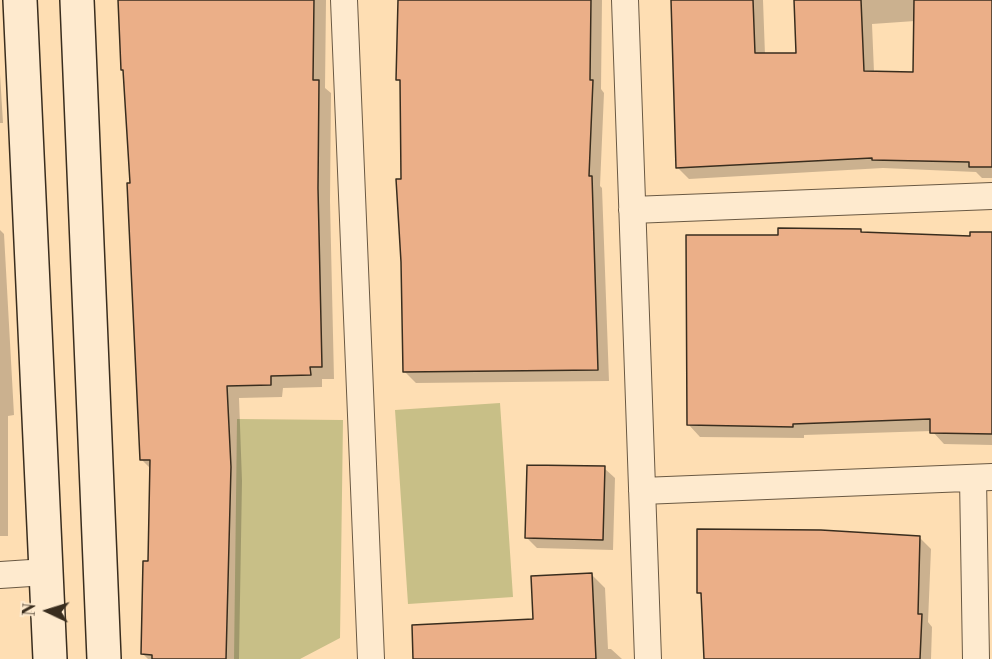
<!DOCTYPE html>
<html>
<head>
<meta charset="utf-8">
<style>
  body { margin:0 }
  #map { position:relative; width:992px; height:659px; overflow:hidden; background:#fedeb3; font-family:"Libre Bodoni",serif }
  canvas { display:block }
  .north { position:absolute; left:18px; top:581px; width:60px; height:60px; -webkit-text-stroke:4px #feeace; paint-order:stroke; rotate:274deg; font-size:16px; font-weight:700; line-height:24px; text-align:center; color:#392d1e }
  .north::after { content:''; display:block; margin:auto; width:21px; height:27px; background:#392d1e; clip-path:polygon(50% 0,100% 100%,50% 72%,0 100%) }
</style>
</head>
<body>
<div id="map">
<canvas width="992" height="659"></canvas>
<div class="north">N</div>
</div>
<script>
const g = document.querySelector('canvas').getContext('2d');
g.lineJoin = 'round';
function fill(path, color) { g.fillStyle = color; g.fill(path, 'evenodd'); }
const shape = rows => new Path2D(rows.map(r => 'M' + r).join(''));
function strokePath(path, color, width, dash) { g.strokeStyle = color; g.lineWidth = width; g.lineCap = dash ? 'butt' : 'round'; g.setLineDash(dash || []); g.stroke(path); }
const green = shape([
  [500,403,513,597,408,604,395,410],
  [237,419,343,420,340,638,300,659,234,659]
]);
const shadow = shape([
  [120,0,326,0,325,88,331,93,330,201,334,379,322,379,322,387,283,388,282,397,239,398,242,481,239,659,148,659,143,654,150,562,151,469,141,459,132,184,125,72,122,69],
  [400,0,602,0,601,89,604,93,600,186,602,188,609,381,416,383,404,371,401,83,398,79],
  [673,0,763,0,765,55,798,55,795,0,992,0,992,178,982,178,976,172,883,168,689,179,677,167],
  [915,21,914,73,874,72,872,24],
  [0,74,3,123,0,123],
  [0,230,4,234,14,415,8,416,8,536,0,536],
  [861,230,864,234,972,237,992,233,992,445,944,444,932,431,804,435,804,438,700,437,689,425,779,236],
  [604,468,615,478,613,550,537,548,527,538],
  [920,538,931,549,928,622,932,627,931,659,705,659,703,596,698,592],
  [592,575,605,588,608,649,611,649,622,659,415,659,535,621]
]);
const building = shape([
  [118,0,314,0,313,80,319,80,318,188,322,367,310,367,311,375,271,376,271,385,227,386,231,467,226,659,152,659,152,655,141,654,143,561,148,561,150,460,140,460,127,183,130,183,123,70,121,70,118,0],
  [398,0,591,0,590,80,593,80,589,176,592,176,598,370,403,372,401,262,396,179,401,179,400,80,396,80,398,0],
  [671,0,753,0,755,53,796,53,794,0,861,0,864,71,913,72,914,0,992,0,992,167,969,167,969,162,872,160,872,158,676,168,671,0],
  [778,228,861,229,861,232,970,236,970,232,992,232,992,434,930,433,930,419,793,424,793,427,687,425,686,235,778,235,778,228],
  [527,465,605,466,603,540,525,538,527,465],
  [697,529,821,530,920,536,918,614,922,614,920,659,704,659,701,593,697,593,697,529],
  [592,573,596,659,413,659,412,625,533,619,531,576,592,573]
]);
const street = shape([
  [344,0,371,659],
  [625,0,648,659],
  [632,210,992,196],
  [973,478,976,659],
  [642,491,992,477],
  [0,575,46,572]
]);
const secondary = shape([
  [20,0,50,659],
  [77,0,104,659]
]);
fill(green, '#c8bf87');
fill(shadow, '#0003');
fill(building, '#ebaf88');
strokePath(building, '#392d1e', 1.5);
strokePath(street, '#6a5943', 28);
strokePath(secondary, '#392d1e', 36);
strokePath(street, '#feeace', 26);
strokePath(secondary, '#feeace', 33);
</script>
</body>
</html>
